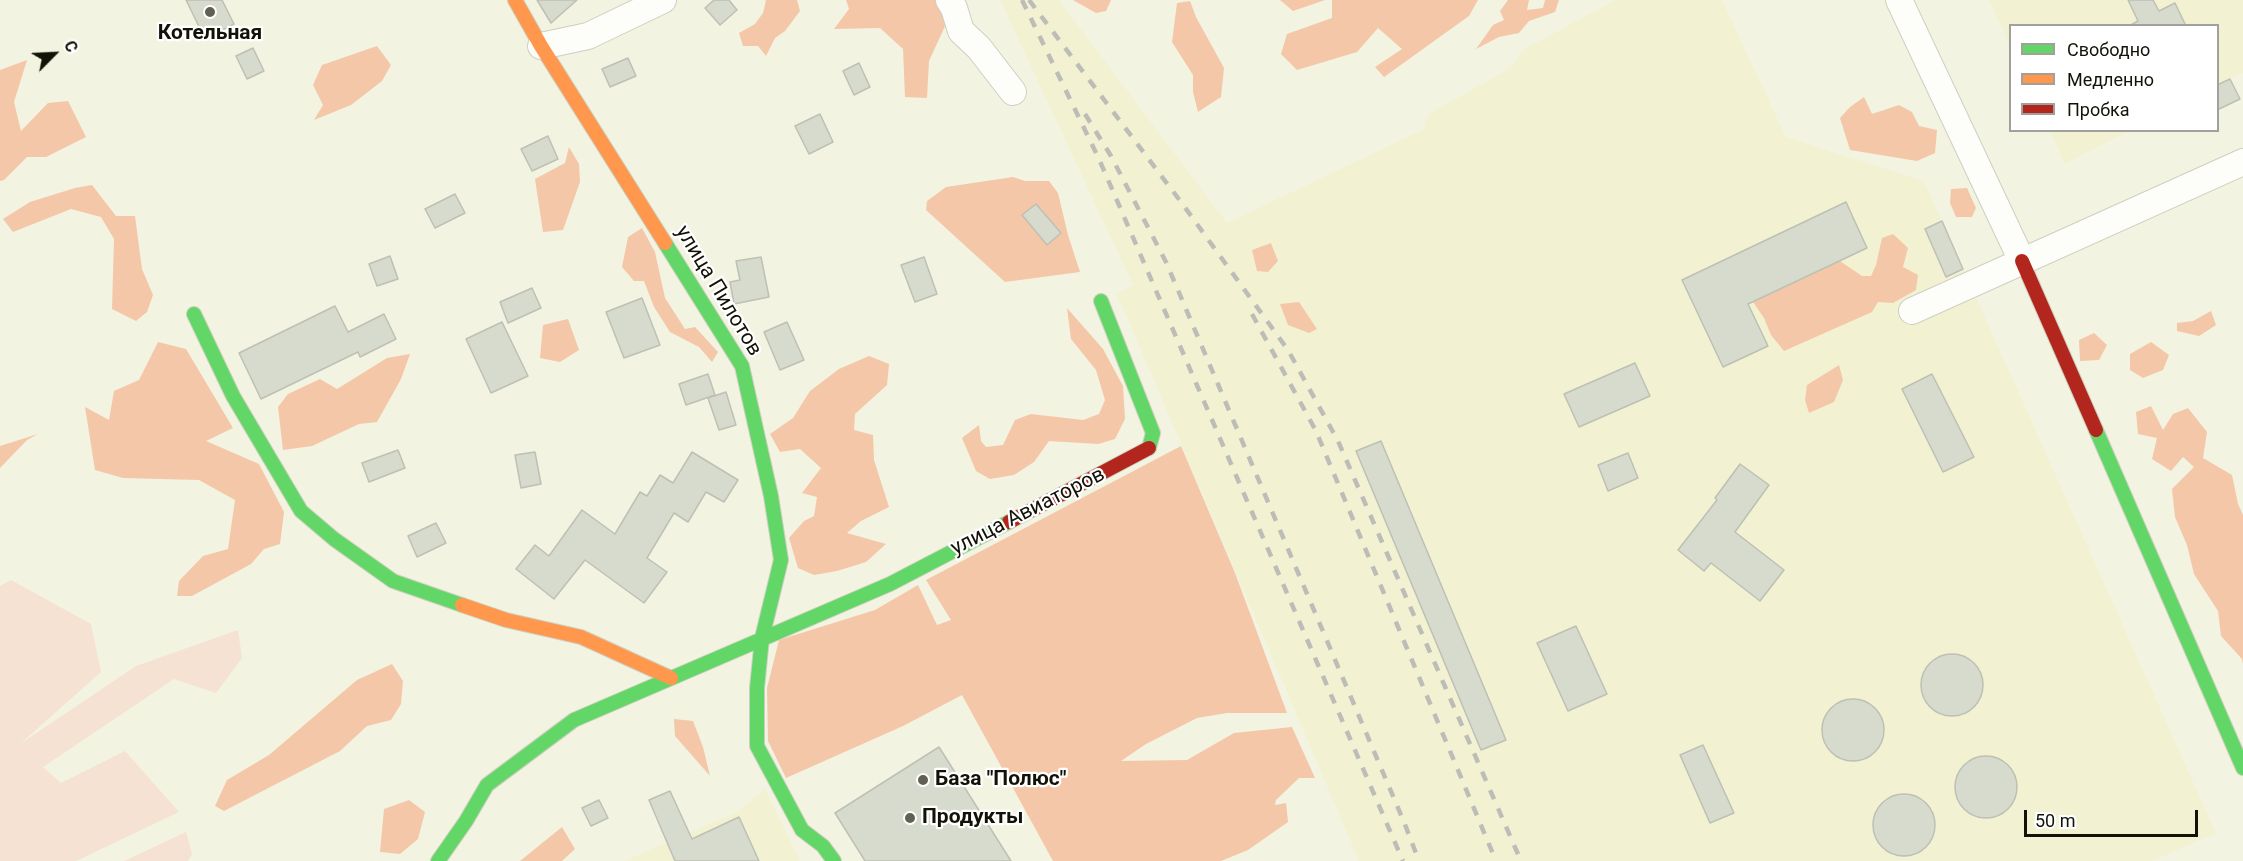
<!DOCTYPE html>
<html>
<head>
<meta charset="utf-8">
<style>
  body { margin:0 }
  #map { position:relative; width:2243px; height:861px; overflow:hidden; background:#f3f3e1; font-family:Roboto,sans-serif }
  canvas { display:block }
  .legend { position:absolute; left:2009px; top:24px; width:210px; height:108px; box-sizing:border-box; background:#fff; border:2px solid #a1a09c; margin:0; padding:8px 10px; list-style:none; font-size:18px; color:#131207 }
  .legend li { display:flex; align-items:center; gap:12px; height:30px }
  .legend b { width:30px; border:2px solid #a1a09c }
  .north { position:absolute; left:24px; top:24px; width:60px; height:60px; -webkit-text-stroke:4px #fff; paint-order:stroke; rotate:66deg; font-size:16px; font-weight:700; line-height:24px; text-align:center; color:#131207 }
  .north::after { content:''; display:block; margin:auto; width:21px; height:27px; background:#131207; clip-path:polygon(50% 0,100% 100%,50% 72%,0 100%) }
  .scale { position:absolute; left:2024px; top:810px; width:174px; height:27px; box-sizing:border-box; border:3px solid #131207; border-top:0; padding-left:8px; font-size:18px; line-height:21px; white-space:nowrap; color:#131207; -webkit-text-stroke:4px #fff; paint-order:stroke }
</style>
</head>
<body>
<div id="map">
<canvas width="2243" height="861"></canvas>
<ul class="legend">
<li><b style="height:8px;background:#63d668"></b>Свободно</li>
<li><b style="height:8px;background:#ff974d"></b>Медленно</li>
<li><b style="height:8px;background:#b3261e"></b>Пробка</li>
</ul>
<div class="north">С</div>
<div class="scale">50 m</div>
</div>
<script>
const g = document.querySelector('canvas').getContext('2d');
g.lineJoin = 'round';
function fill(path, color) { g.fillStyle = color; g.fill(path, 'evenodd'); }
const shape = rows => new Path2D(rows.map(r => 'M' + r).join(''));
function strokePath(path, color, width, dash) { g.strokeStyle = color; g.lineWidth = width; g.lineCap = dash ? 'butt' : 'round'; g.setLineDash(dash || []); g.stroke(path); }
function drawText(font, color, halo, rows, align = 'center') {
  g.font = font + ' Roboto,sans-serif'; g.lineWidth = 4.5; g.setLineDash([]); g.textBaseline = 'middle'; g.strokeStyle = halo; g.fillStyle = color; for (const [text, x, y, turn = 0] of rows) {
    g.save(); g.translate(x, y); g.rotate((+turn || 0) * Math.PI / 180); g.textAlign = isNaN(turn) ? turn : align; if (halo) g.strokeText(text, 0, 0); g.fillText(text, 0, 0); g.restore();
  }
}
const built = shape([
  [1000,0,1059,0,1227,223,1424,129,1428,114,1509,69,1524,49,1616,0,1722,0,1786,137,1924,181,2216,833,2153,861,1359,861,1117,294,1133,285],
  [1989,0,2243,0,2243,73,2218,85,2218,26,2010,26,2010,46],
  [2050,131,2129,131,2065,164],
  [765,789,800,861,624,861,737,812]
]);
const green = shape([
  [11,580,91,624,101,672,20,744,136,666,238,630,242,658,216,693,174,679,43,767,61,783,125,751,179,812,76,861,0,861,0,586],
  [186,832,192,854,188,861,124,861]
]);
const forest = shape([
  [766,0,797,0,800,11,785,31,775,38,766,56,758,46,743,46,739,33,755,24,763,13],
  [846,0,935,0,943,8,946,24,929,61,927,98,905,97,903,49,880,28,834,29,849,9],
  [1073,0,1111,0,1106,11,1096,13],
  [1280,0,1325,0,1293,11],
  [1332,0,1478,0,1469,16,1384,77,1375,67,1402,49,1378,28,1357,52,1297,70,1281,54,1287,34,1332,18],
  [1508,0,1529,0,1527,10,1543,8,1545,0,1559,0,1555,12,1529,21,1519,33,1499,37,1476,49,1493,25,1504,20,1500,11],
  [1190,1,1196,17,1224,68,1221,97,1198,112,1193,92,1193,75,1172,42,1177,3],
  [377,46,391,65,382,81,351,105,314,120,323,105,313,85,322,65],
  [27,60,14,102,21,131,48,103,68,101,86,137,46,157,27,157,4,180,0,181,0,70],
  [1864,97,1872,114,1899,105,1912,112,1919,126,1937,130,1935,153,1917,161,1850,150,1840,118,1850,107],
  [569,147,579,164,580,182,563,230,543,232,535,179,565,163],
  [1013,177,1025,181,1049,181,1058,193,1068,235,1080,272,1005,282,926,210,927,201,946,187],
  [92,185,116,216,135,216,142,269,153,295,147,312,136,321,112,309,114,239,101,217,71,209,13,232,3,219,30,202,75,188],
  [1967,188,1976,208,1972,217,1956,217,1950,203,1951,189],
  [642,228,655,252,665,298,685,329,695,327,718,352,712,362,699,347,670,332,654,307,644,281,634,281,622,267,628,237],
  [1893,234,1908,248,1903,267,1918,275,1916,290,1893,303,1878,302,1872,312,1784,351,1771,335,1764,318,1753,302,1840,261,1862,276,1871,276,1876,265,1882,238],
  [1271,243,1278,261,1268,272,1257,271,1252,250],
  [1299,302,1317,329,1309,333,1288,325,1280,304],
  [1067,308,1103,349,1123,386,1125,419,1115,439,1098,444,1049,441,1034,462,1014,475,990,479,976,471,962,438,979,425,981,441,986,447,1003,445,1015,420,1031,414,1083,420,1099,414,1105,400,1096,370,1071,339],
  [2211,311,2216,325,2199,336,2177,331,2177,323,2193,321],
  [568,319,579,350,560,362,540,358,543,325],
  [2094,333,2107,345,2099,360,2080,361,2079,340],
  [158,342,186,349,233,428,206,441,259,464,284,512,280,544,264,549,251,564,192,596,177,596,179,581,203,556,228,549,235,500,199,480,123,478,95,470,85,407,109,420,114,391,139,380],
  [2151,342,2169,355,2163,370,2143,378,2130,370,2130,354],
  [410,354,401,379,377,422,359,424,312,446,283,450,278,407,288,394,320,379,337,389,387,358],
  [869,356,889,364,887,385,855,414,854,430,873,435,874,460,889,507,861,521,847,533,886,544,866,562,837,571,814,575,798,568,789,538,804,521,814,516,817,497,802,493,821,468,800,449,780,452,770,434,793,418,810,391,839,369],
  [1839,365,1843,380,1834,402,1809,413,1805,400,1807,385],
  [2151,406,2163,430,2173,414,2188,408,2207,432,2203,458,2232,475,2238,504,2243,515,2243,664,2242,659,2221,636,2218,611,2194,574,2187,545,2175,517,2172,489,2194,467,2183,457,2171,471,2152,459,2157,438,2138,434,2136,412],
  [38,434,27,440,0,468,0,446],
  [1181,446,1235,573,1287,713,1227,713,1197,718,1146,744,1121,761,1187,760,1234,733,1292,727,1315,778,1299,778,1276,800,1275,805,1286,803,1288,822,1248,850,1221,861,1053,861,962,695,903,726,786,778,768,741,767,688,779,640,875,610,918,585,937,625,951,620,926,580],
  [392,664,403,681,401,704,391,720,367,726,340,751,224,811,215,806,227,780,269,755,357,680],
  [674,719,693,721,703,747,710,776,675,736],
  [409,800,425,812,418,839,400,854,380,852,384,809],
  [562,827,575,849,562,861,520,861]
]);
const building = shape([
  [186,0,222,0,234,24,205,39,186,0],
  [537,0,577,0,551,23,537,0],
  [714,0,729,0,737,10,720,25,705,8,714,0],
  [2128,0,2153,0,2159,11,2175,3,2186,26,2129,26,2138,21,2128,0],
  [253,48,264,71,247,79,236,56,253,48],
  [628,58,636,76,610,87,602,69,628,58],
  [859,63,870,87,854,95,843,71,859,63],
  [2230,79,2240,99,2217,110,2217,85,2230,79],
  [820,114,833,142,809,154,795,126,820,114],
  [548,136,558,159,532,171,521,149,548,136],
  [455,194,465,213,435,228,425,209,455,194],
  [1846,202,1867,248,1748,304,1768,346,1723,367,1682,280,1846,202],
  [1036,204,1061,233,1047,245,1022,215,1036,204],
  [1942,221,1963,269,1946,277,1925,229,1942,221],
  [390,256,398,279,377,286,369,264,390,256],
  [761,257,769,297,734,304,730,282,740,280,736,261,761,257],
  [924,257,937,294,915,302,901,265,924,257],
  [532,288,541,308,508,323,500,302,532,288],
  [642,298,660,345,624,358,606,312,642,298],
  [335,306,348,332,384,314,396,339,360,357,358,352,261,399,239,353,335,306],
  [502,322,528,376,491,393,466,339,502,322],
  [787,322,804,360,780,370,764,332,787,322],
  [1635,363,1650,396,1579,427,1564,394,1635,363],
  [708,374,715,395,686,405,679,384,708,374],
  [1932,374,1974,457,1943,472,1902,389,1932,374],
  [726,392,736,425,719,430,708,398,726,392],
  [1381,441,1506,740,1481,750,1356,451,1381,441],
  [398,450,405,468,369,482,362,463,398,450],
  [535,452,541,484,521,488,515,455,535,452],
  [692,452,738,480,724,502,706,492,688,522,674,513,647,558,667,572,644,603,585,560,554,599,516,569,535,545,549,556,582,510,615,534,640,492,647,496,660,475,673,483,692,452],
  [1628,453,1638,478,1608,491,1598,465,1628,453],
  [1740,464,1769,485,1735,532,1784,570,1760,601,1711,563,1704,571,1678,550,1717,500,1715,498,1740,464],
  [436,523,446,543,417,557,408,536,436,523],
  [1576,626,1607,694,1568,711,1537,643,1576,626],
  '1921 685a31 31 0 1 1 62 0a31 31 0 1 1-62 0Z',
  '1822 730a31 31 0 1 1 62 0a31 31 0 1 1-62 0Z',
  [1703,745,1734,813,1710,823,1680,755,1703,745],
  [939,747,1011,861,865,861,835,813,939,747],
  '1955 787a31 31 0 1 1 62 0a31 31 0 1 1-62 0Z',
  [670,791,692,839,739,817,759,861,675,861,649,800,670,791],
  '1873 825a31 31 0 1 1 62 0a31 31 0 1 1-62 0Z',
  [599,800,608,818,591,826,582,808,599,800]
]);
const street = shape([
  [949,0,954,8,961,31,979,48,1013,92],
  [1899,0,2022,261],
  [541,46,588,36,663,0],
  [1912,311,2243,162]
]);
const fast = shape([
  [665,243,742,366,771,496,781,560,762,638,757,688,757,746,802,830,823,846,834,861],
  [1101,301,1153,433,1149,448],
  [194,314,233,396,301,511,334,539,393,581,462,605],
  [2096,430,2243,768],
  [438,861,466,821,487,785,574,720,890,584,1009,522]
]);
const slow = shape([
  [515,0,541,46,665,243],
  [462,605,506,620,581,637,671,678]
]);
const jam = shape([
  [2022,261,2096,430],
  [1009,522,1149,448]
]);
const rail = shape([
  [1022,0,1099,159,1403,861],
  [1029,0,1181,202,1288,350,1338,441,1521,861],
  [1085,114,1111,156,1166,262,1404,822,1419,861],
  [1252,314,1316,431,1496,861]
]);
const markers = [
  [210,12,6,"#616153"],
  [923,780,6,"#616153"],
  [910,818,6,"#616153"]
];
const poiNames = [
  ["Котельная",210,34,"center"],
  ["База \"Полюс\"",935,780],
  ["Продукты",922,818]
];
const streetNames = [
  ["улица Пилотов",718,291,59],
  ["улица Авиаторов",1028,512,-27]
];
fill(built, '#f2f2d3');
fill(green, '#f5e2d2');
fill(forest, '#f4c7a9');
fill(building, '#d7dbcd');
strokePath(building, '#bdc0b3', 1.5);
strokePath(street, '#cfcfc1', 28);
strokePath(fast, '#cfcfc1', 16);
strokePath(slow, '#cfcfc1', 16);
strokePath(jam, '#cfcfc1', 16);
strokePath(street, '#fdfdfa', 26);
strokePath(fast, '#63d668', 14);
strokePath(slow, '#ff974d', 14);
strokePath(jam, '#b3261e', 14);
strokePath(rail, '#bdbdb8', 4.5, [10, 10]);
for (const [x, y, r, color] of markers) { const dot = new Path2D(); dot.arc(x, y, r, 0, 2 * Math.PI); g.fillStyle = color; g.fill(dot); strokePath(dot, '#fff', 2); }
drawText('bold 21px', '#131207', '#fff', poiNames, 'left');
drawText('21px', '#131207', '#fff', streetNames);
</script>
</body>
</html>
